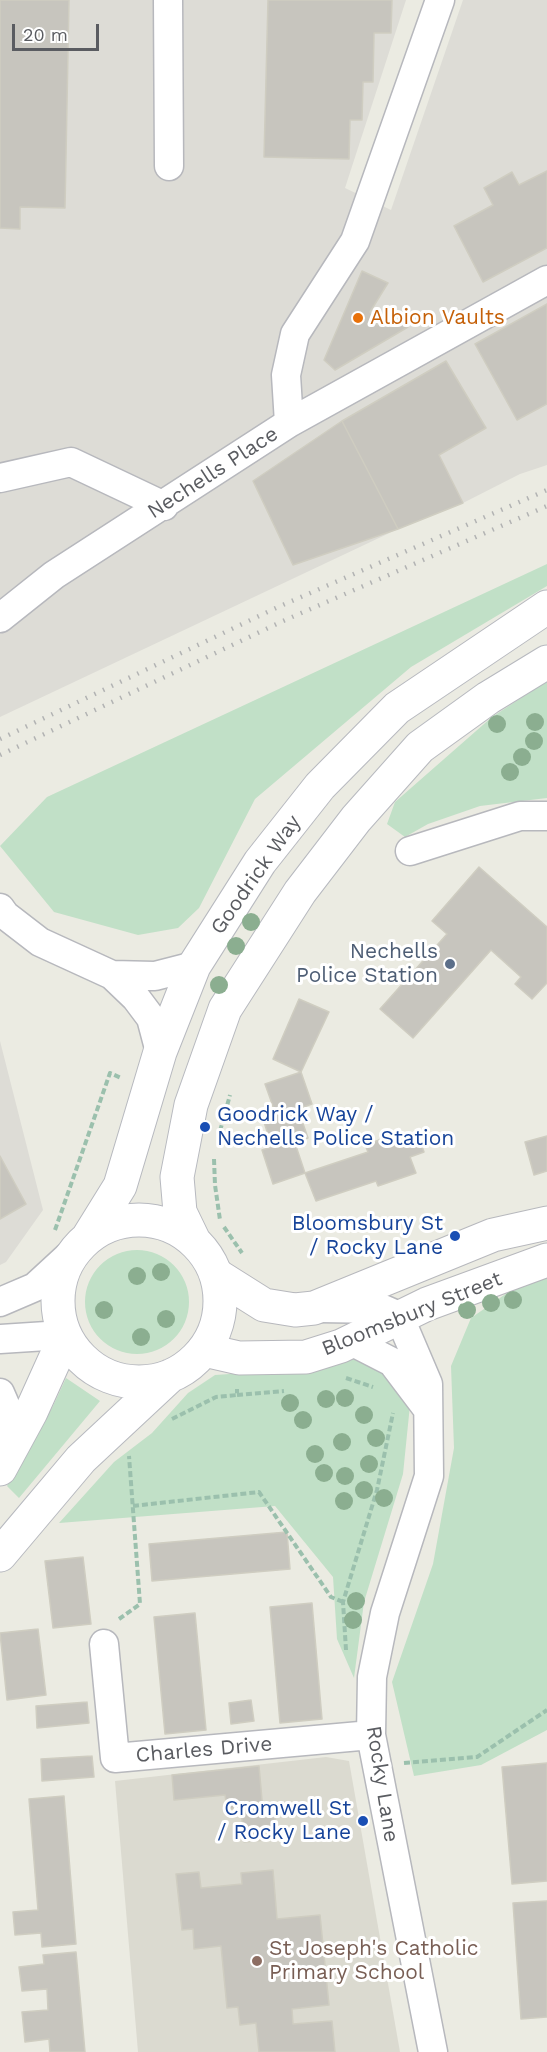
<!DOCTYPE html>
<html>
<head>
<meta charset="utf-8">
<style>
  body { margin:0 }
  #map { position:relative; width:547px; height:2052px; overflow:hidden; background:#ebebe2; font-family:"Work Sans",sans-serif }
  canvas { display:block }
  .scale { position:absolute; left:12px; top:24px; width:87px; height:27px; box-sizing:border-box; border:3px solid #5a5c61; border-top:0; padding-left:8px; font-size:18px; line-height:21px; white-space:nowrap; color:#5a5c61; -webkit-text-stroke:4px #fff; paint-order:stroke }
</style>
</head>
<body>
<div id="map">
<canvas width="547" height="2052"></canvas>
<div class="scale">20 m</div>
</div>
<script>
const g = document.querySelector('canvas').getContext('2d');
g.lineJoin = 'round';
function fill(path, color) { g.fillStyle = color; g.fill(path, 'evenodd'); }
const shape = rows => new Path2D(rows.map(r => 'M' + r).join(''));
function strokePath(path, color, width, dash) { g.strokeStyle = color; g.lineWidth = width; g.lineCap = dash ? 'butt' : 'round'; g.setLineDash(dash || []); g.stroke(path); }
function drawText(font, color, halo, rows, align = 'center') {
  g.font = font + ' "Work Sans",sans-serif'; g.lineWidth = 6; g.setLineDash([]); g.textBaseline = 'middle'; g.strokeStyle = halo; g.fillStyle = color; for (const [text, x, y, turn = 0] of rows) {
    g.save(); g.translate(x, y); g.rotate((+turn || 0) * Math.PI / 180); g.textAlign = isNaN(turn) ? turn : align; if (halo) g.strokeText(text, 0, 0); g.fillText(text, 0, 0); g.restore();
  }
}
const industrial = shape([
  [0,0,406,0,345,188,391,210,463,0,547,0,547,465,520,474,463,503,398,529,0,717],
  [0,1041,43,1210,6,1262,0,1265]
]);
const education = shape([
  [326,1757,349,1761,400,2052,138,2052,115,1781]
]);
const green = shape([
  [547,564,547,586,411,667,255,799,199,908,178,928,138,935,54,912,0,846,47,797],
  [547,681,547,798,480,806,428,824,405,837,387,824,395,802,492,717],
  '85 1302a52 52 0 1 1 104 0a52 52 0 1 1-104 0Z',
  [547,1276,547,1730,481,1765,414,1776,392,1682,433,1564,454,1448,451,1366,471,1318,507,1293],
  [344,1356,386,1371,410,1405,403,1474,364,1602,354,1678,337,1639,333,1577,275,1506,59,1523,114,1462,152,1433,188,1393,215,1375,274,1371],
  [66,1378,100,1401,19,1498,7,1486,52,1408]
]);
const building = shape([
  [0,0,69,0,65,208,20,207,20,229,0,228,0,0],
  [268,0,392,0,391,33,374,33,373,82,363,82,362,120,350,120,349,159,264,157,268,0],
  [547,171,547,248,483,282,454,226,493,205,484,188,512,172,519,185,547,171],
  [362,271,388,283,370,312,377,325,397,312,408,327,335,370,324,360,362,271],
  [547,304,547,404,517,420,475,344,547,304],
  [446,361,486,428,439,455,463,503,398,529,342,421,446,361],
  [342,421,398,529,293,565,253,481,342,421],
  [479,867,547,927,547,983,532,999,515,984,521,977,491,950,413,1038,380,1009,447,934,432,921,479,867],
  [299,999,329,1012,301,1072,273,1059,299,999],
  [301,1072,312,1104,298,1109,308,1138,295,1143,305,1173,273,1184,262,1150,272,1147,263,1119,276,1115,265,1084,301,1072],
  [399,1133,402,1140,418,1135,424,1152,410,1157,416,1173,378,1186,376,1181,316,1201,305,1173,368,1152,365,1145,399,1133],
  [547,1136,547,1171,534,1175,525,1142,547,1136],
  [0,1156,26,1204,0,1219,0,1156],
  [287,1532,290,1569,152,1581,149,1544,287,1532],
  [83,1557,91,1624,53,1628,45,1561,83,1557],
  [312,1603,322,1719,280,1723,270,1607,312,1603],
  [195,1613,206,1730,165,1734,154,1617,195,1613],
  [38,1629,46,1695,7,1700,0,1633,38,1629],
  [251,1700,254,1721,231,1724,229,1703,251,1700],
  [87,1702,89,1723,37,1728,36,1706,87,1702],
  [92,1756,94,1777,42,1781,41,1759,92,1756],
  [547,1763,547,1881,512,1884,502,1767,547,1763],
  [259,1766,263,1811,274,1810,277,1839,244,1842,241,1808,227,1809,225,1795,174,1800,172,1775,259,1766],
  [64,1796,76,1944,42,1947,41,1933,15,1935,13,1912,38,1910,29,1799,64,1796],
  [273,1870,277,1919,320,1915,329,2005,292,2009,293,2024,332,2021,335,2052,259,2052,256,2023,240,2025,238,2007,227,2008,221,1946,194,1949,193,1929,182,1930,176,1874,199,1872,201,1888,242,1884,241,1873,273,1870],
  [547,1901,547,2017,521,2019,513,1903,547,1901],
  [76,1952,85,2052,50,2052,49,2039,25,2042,22,2012,48,2010,47,1989,22,1991,19,1967,44,1964,43,1955,76,1952]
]);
const path = shape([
  [220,1131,230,1095],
  [214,1159,215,1185,220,1220],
  [224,1227,242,1253],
  [55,1230,110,1073,121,1078],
  [346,1378,373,1387],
  [237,1395,284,1391],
  [172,1419,216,1397,237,1395,237,1389],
  [133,1506,259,1492,331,1597,343,1602],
  [119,1619,140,1604,129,1456],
  [346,1650,343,1602,377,1490,393,1413],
  [404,1763,477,1757,547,1710]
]);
const minor = shape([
  [168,0,169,166],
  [289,423,547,280],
  [0,478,71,462,164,506],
  [0,618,54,575,289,423,286,375,295,334,355,241,440,0],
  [410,851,520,816,547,816],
  [0,908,5,915,40,942,112,975,136,998,151,1018,160,1052],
  [112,975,155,976,194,966],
  [0,1302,35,1287,73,1252],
  [319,1308,383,1309,399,1316,428,1384,429,1476,385,1613,372,1677,371,1735,433,2052],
  [0,1339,62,1335],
  [351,1341,392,1362,426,1407],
  [0,1393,7,1409,14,1445],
  [104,1644,115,1758,371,1735]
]);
const tertiary = shape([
  [218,1276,264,1305,295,1310,314,1308,493,1235,547,1223],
  [204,1350,239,1358,306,1357,341,1346,427,1304,547,1260]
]);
const secondary = shape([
  '58 1301a81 81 0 1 1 162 0a81 81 0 1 1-162 0Z',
  [89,1236,120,1186,160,1052,194,966,260,862,320,786,397,708,547,607],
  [194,1241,180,1212,177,1177,191,1105,225,1009,300,892,356,819,420,747,488,698,547,662],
  [0,1469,31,1412,64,1339],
  [0,1555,81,1459,170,1376]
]);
const rail = shape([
  [0,739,278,607,547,490],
  [0,755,283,621,547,506]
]);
const trees = [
  [535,722],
  [497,724],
  [534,741],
  [522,757],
  [510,772],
  [251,922],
  [236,946],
  [219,985],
  [161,1272],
  [137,1276],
  [513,1300],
  [491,1303],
  [104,1310],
  [467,1310],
  [166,1319],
  [141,1337],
  [345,1398],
  [326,1399],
  [290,1403],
  [364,1415],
  [303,1420],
  [376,1438],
  [342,1442],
  [315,1454],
  [369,1464],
  [324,1473],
  [345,1476],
  [364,1490],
  [384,1498],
  [344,1501],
  [356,1601],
  [353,1620]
];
const markers = [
  [358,318,6,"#e8710a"],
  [450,964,6,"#5c6f8a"],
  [205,1127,6,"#1a4fb4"],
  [455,1236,6,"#1a4fb4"],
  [363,1821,6,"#1a4fb4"],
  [257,1961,6,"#8d6e63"]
];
const foodNames = [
  ["Albion Vaults",370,318]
];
const streetNames = [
  ["Nechells Place",213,473,-33],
  ["Goodrick Way",256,875,-55],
  ["Bloomsbury Street",412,1314,-22],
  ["Charles Drive",204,1750,-5],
  ["Rocky Lane",382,1784,81]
];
const serviceNames = [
  ["Nechells",438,952],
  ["Police Station",438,976]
];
const transitNames = [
  ["Goodrick Way /",217,1115,"left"],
  ["Nechells Police Station",217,1139,"left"],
  ["Bloomsbury St",443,1224],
  ["/ Rocky Lane",443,1248],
  ["Cromwell St",351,1809],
  ["/ Rocky Lane",351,1833]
];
const educationNames = [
  ["St Joseph's Catholic",269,1949],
  ["Primary School",269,1973]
];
fill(industrial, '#dddcd6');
fill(education, '#dbdad0');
fill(green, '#c1e0c7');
fill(building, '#c7c5be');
strokePath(building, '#cfcdc1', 1.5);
strokePath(minor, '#b7b8bd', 31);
strokePath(tertiary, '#b7b8bd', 35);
strokePath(secondary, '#b7b9bf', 35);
strokePath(path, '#9bc0ad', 4, [6, 3]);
strokePath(minor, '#fff', 28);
strokePath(tertiary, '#fff', 33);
strokePath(secondary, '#fff', 33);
strokePath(rail, '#b2b3b3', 4.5, [1.5, 8]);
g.fillStyle = '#8bae90';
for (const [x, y] of trees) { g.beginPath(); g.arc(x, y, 9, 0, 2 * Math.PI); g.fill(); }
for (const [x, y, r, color] of markers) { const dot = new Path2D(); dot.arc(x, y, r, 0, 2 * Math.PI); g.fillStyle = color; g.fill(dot); strokePath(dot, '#fff', 2); }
drawText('21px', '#c56008', '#fff', foodNames, 'left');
drawText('21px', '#5a5c61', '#fff', streetNames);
drawText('21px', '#4e5e75', '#fff', serviceNames, 'right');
drawText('21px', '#164399', '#fff', transitNames, 'right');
drawText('21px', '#785e54', '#fff', educationNames, 'left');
</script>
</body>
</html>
